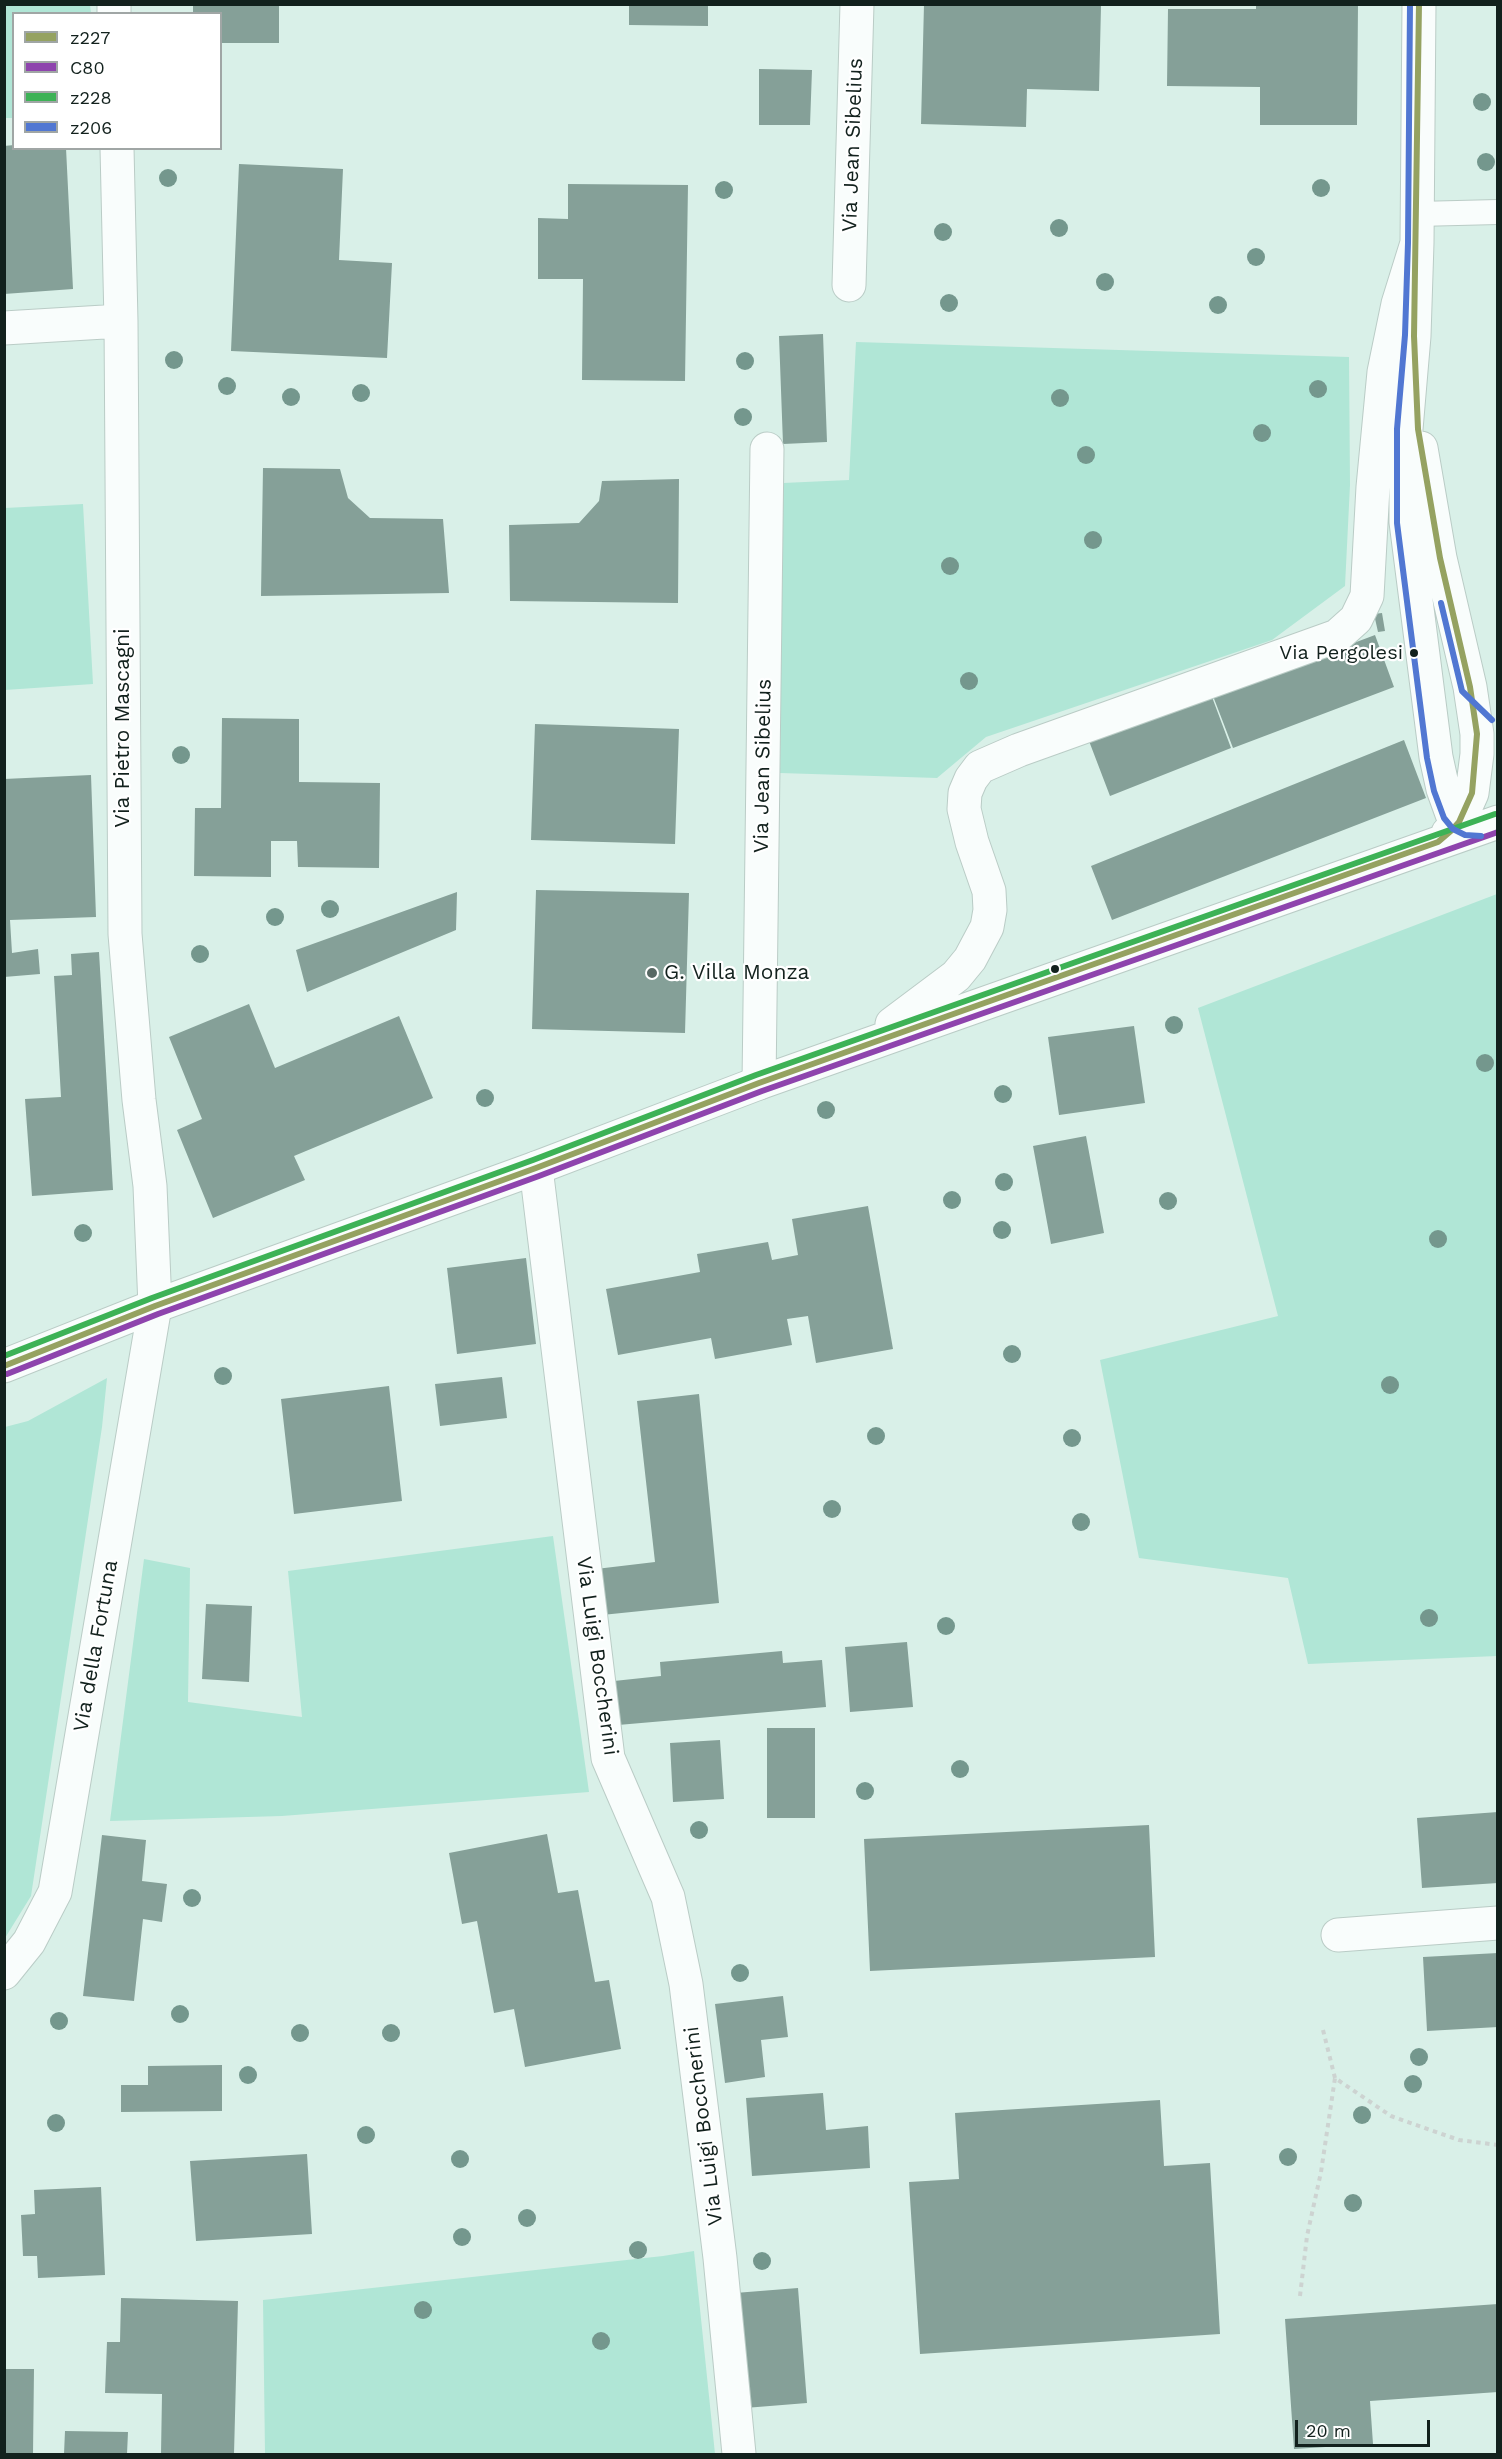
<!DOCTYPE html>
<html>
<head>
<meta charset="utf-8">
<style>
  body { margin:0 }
  #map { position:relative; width:1502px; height:2459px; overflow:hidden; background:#d9f0e8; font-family:"Work Sans",sans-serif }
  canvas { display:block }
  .frame { position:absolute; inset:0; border:6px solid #12211d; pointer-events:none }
  .legend { position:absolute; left:12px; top:12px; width:210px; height:138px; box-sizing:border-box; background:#fff; border:2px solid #a0a6a5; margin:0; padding:8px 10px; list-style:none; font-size:18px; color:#12211d }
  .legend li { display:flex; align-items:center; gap:12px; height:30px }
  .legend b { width:30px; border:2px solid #a0a6a5 }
  .scale { position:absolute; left:1295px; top:2420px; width:135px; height:27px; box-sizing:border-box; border:3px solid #12211d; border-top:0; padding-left:8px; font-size:18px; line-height:21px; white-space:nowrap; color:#12211d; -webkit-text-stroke:4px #fff; paint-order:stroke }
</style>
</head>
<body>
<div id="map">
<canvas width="1502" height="2459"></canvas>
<div class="frame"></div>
<ul class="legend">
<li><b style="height:8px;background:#95a261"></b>z227</li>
<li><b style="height:8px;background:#8e44ad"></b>C80</li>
<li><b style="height:8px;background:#3db256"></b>z228</li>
<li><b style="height:8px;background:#5177d2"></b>z206</li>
</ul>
<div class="scale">20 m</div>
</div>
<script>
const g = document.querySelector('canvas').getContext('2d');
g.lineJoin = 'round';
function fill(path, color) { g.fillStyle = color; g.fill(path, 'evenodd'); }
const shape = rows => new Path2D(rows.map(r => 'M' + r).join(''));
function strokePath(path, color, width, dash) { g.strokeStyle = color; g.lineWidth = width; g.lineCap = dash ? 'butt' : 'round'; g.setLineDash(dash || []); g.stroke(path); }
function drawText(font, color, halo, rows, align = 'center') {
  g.font = font + ' "Work Sans",sans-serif'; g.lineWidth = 4.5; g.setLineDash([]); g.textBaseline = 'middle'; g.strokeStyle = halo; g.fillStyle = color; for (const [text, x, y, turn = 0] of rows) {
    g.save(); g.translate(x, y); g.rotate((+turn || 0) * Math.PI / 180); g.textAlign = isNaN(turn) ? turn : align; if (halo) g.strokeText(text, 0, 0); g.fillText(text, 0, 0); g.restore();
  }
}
const green = shape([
  [4,5,90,5,91,13,14,14,13,118,5,118],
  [856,342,1349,357,1350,485,1345,586,1272,640,986,737,937,778,780,773,783,483,849,480],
  [83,504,93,684,5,690,5,508],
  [1497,894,1497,1656,1308,1664,1288,1578,1139,1558,1100,1360,1278,1316,1198,1008],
  [107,1378,102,1427,31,1896,5,1938,5,1427,28,1421],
  [553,1536,589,1792,282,1816,110,1821,144,1559,190,1568,188,1702,302,1717,288,1571],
  [694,2251,715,2454,265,2454,263,2300,663,2256]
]);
const building = shape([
  [193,4,279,4,279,43,220,43,220,14,193,14],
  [629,4,708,4,708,26,629,25],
  [924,4,1101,6,1099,91,1027,89,1026,127,921,124],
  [1256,4,1358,4,1357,125,1260,125,1260,87,1167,86,1168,9,1256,9],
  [759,69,812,70,810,125,759,125],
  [14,145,14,148,66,148,73,289,4,294,4,146],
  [239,164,343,169,339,260,392,263,387,358,231,351],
  [568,184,688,185,685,381,582,380,583,279,538,279,538,218,568,219],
  [823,334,827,442,783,444,779,336],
  [263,468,340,469,348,498,370,518,443,519,449,593,261,596],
  [679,479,678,603,510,601,509,525,579,523,599,501,602,481],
  [1382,613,1385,631,1378,632,1374,614],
  [1375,635,1394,687,1233,748,1213,696],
  [1212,697,1231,748,1110,796,1089,741],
  [222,718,299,719,299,782,380,783,379,868,298,867,297,841,271,841,271,877,194,876,195,808,221,808],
  [535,724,679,729,675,844,531,840],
  [1404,740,1426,798,1112,920,1091,866],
  [91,775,96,917,10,920,12,953,38,949,40,974,4,977,4,779],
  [536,890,689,893,685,1033,532,1029],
  [457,892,456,930,307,992,296,950],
  [99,952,113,1190,32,1196,25,1099,61,1097,54,976,72,975,71,954],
  [249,1004,275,1068,399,1016,433,1098,294,1156,305,1180,213,1218,177,1130,202,1119,169,1037],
  [1134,1026,1145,1103,1059,1115,1048,1037],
  [1086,1136,1104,1233,1051,1244,1033,1146],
  [868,1206,893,1349,816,1363,808,1316,787,1319,792,1345,715,1359,711,1338,618,1355,606,1289,700,1272,697,1254,768,1242,772,1260,798,1255,792,1219],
  [526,1258,536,1344,457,1354,447,1268],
  [502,1377,507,1418,440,1426,435,1384],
  [389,1386,402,1501,294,1514,281,1399],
  [699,1394,719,1603,602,1615,596,1569,655,1562,637,1401],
  [206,1604,252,1606,249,1682,202,1679],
  [907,1642,913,1707,850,1712,845,1647],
  [782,1651,783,1663,822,1660,826,1707,618,1725,614,1681,661,1676,660,1662],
  [767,1728,815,1728,815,1818,767,1818],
  [720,1740,724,1799,673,1802,670,1743],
  [1498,1812,1498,1883,1422,1888,1417,1818],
  [1149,1825,1155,1957,870,1971,864,1839],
  [547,1834,558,1893,578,1890,595,1982,609,1980,621,2049,525,2067,514,2009,494,2013,477,1921,462,1924,449,1853],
  [102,1835,146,1840,142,1881,167,1884,162,1922,143,1919,134,2001,83,1996],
  [1498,1953,1498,2027,1427,2031,1423,1957],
  [783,1996,788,2037,761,2040,765,2077,725,2083,715,2004],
  [222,2065,222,2111,121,2112,121,2085,148,2085,148,2066],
  [823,2093,826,2130,868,2126,870,2168,752,2176,746,2098],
  [1160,2100,1164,2166,1210,2163,1220,2334,920,2354,909,2182,959,2179,955,2113],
  [307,2154,312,2234,196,2241,190,2161],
  [101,2187,105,2275,38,2278,37,2256,23,2256,21,2215,35,2214,34,2190],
  [798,2288,807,2403,745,2408,735,2293],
  [121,2298,238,2301,234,2454,161,2454,162,2394,105,2393,107,2342,120,2342],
  [1498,2304,1498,2392,1370,2401,1373,2444,1294,2449,1285,2319],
  [4,2369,34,2369,33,2454,4,2454],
  [65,2431,128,2432,127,2454,64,2454]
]);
const path = shape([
  [1323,2030,1335,2078],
  [1300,2296,1307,2236,1321,2172,1335,2078,1391,2116,1459,2140,1498,2145]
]);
const lane = shape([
  [1417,214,1498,212]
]);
const street = shape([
  [114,4,114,14],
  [849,285,857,4],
  [4,328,121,321],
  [759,1083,767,449],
  [536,1168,608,1758,668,1897,686,1984,720,2258,739,2454],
  [1338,1935,1498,1923],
  [4,1973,29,1942,55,1892,155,1306,150,1186,139,1100,125,934,121,321,117,148]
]);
const secondary = shape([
  [1419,4,1417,243,1414,336,1406,429,1406,522,1436,757,1443,789,1452,814,1459,822,1467,826,1482,827],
  [1421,448,1440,558,1470,687,1477,734,1477,754,1472,793,1459,822,1448,833],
  [892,1024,956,976,970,959,987,927,990,910,989,891,972,842,964,809,965,793,971,779,980,767,1019,750,1337,636,1356,619,1367,596,1373,487,1384,372,1398,304,1417,243],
  [4,1366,155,1306,536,1168,759,1083,1498,822]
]);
const bus1 = shape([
  [4,1366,155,1306,536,1168,759,1083,1438,842,1452,830,1459,822,1472,793,1477,734,1470,687,1440,558,1418,429,1414,336,1419,4]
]);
const bus2 = shape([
  [7,1374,158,1314,539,1176,762,1091,1498,832]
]);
const bus3 = shape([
  [4,1356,152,1298,533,1160,756,1075,1495,814]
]);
const bus4 = shape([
  [1410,4,1408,243,1405,335,1397,429,1397,523,1427,758,1434,791,1444,818,1453,829,1465,835,1481,836],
  [1441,603,1462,691,1492,720]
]);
const trees = [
  [1482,102],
  [1486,162],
  [168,178],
  [1321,188],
  [724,190],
  [1059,228],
  [943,232],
  [1256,257],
  [1105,282],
  [949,303],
  [1218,305],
  [174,360],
  [745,361],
  [227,386],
  [1318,389],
  [361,393],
  [291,397],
  [1060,398],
  [743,417],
  [1262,433],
  [1086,455],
  [1093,540],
  [950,566],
  [969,681],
  [181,755],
  [330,909],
  [275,917],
  [200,954],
  [1174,1025],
  [1485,1063],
  [1003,1094],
  [485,1098],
  [826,1110],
  [1004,1182],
  [952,1200],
  [1168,1201],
  [1002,1230],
  [83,1233],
  [1438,1239],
  [1012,1354],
  [223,1376],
  [1390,1385],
  [876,1436],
  [1072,1438],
  [832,1509],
  [1081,1522],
  [1429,1618],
  [946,1626],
  [960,1769],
  [865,1791],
  [699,1830],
  [192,1898],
  [740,1973],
  [180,2014],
  [59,2021],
  [300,2033],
  [391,2033],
  [1419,2057],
  [248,2075],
  [1413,2084],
  [1362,2115],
  [56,2123],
  [366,2135],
  [1288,2157],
  [460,2159],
  [1353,2203],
  [527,2218],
  [462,2237],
  [638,2250],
  [762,2261],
  [423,2310],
  [601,2341]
];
const markers = [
  [1414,653,5,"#12211d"],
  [1055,969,5,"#12211d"],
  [652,973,6,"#586964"]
];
const busNames = [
  ["Via Pergolesi",1403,653]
];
const streetNames = [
  ["Via Jean Sibelius",853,145,-88],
  ["Via Pietro Mascagni",123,728,-90],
  ["Via Jean Sibelius",763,766,-89],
  ["Via della Fortuna",96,1646,-80],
  ["Via Luigi Boccherini",597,1656,82],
  ["Via Luigi Boccherini",704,2126,-97]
];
const poiNames = [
  ["G. Villa Monza",664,973]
];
fill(green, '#b0e6d6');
fill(building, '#85a098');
strokePath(lane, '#baccc6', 26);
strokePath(street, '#baccc6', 35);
strokePath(secondary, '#baccc6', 35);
strokePath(path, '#cdd3d1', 4, [4.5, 4.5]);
strokePath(lane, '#f9fdfc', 24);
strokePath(street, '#f9fdfc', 33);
strokePath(secondary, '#f9fdfc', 33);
strokePath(bus1, '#95a261', 6);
strokePath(bus2, '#8e44ad', 6);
strokePath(bus3, '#3db256', 6);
strokePath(bus4, '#5177d2', 6);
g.fillStyle = '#74978d';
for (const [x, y] of trees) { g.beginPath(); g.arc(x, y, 9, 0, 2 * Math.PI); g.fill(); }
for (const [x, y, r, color] of markers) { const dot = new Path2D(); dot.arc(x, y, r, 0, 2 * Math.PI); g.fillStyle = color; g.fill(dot); strokePath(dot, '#fff', 2); }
drawText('20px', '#12211d', '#fff', busNames, 'right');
drawText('21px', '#12211d', '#fff', streetNames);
drawText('21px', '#12211d', '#fff', poiNames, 'left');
</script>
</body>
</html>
